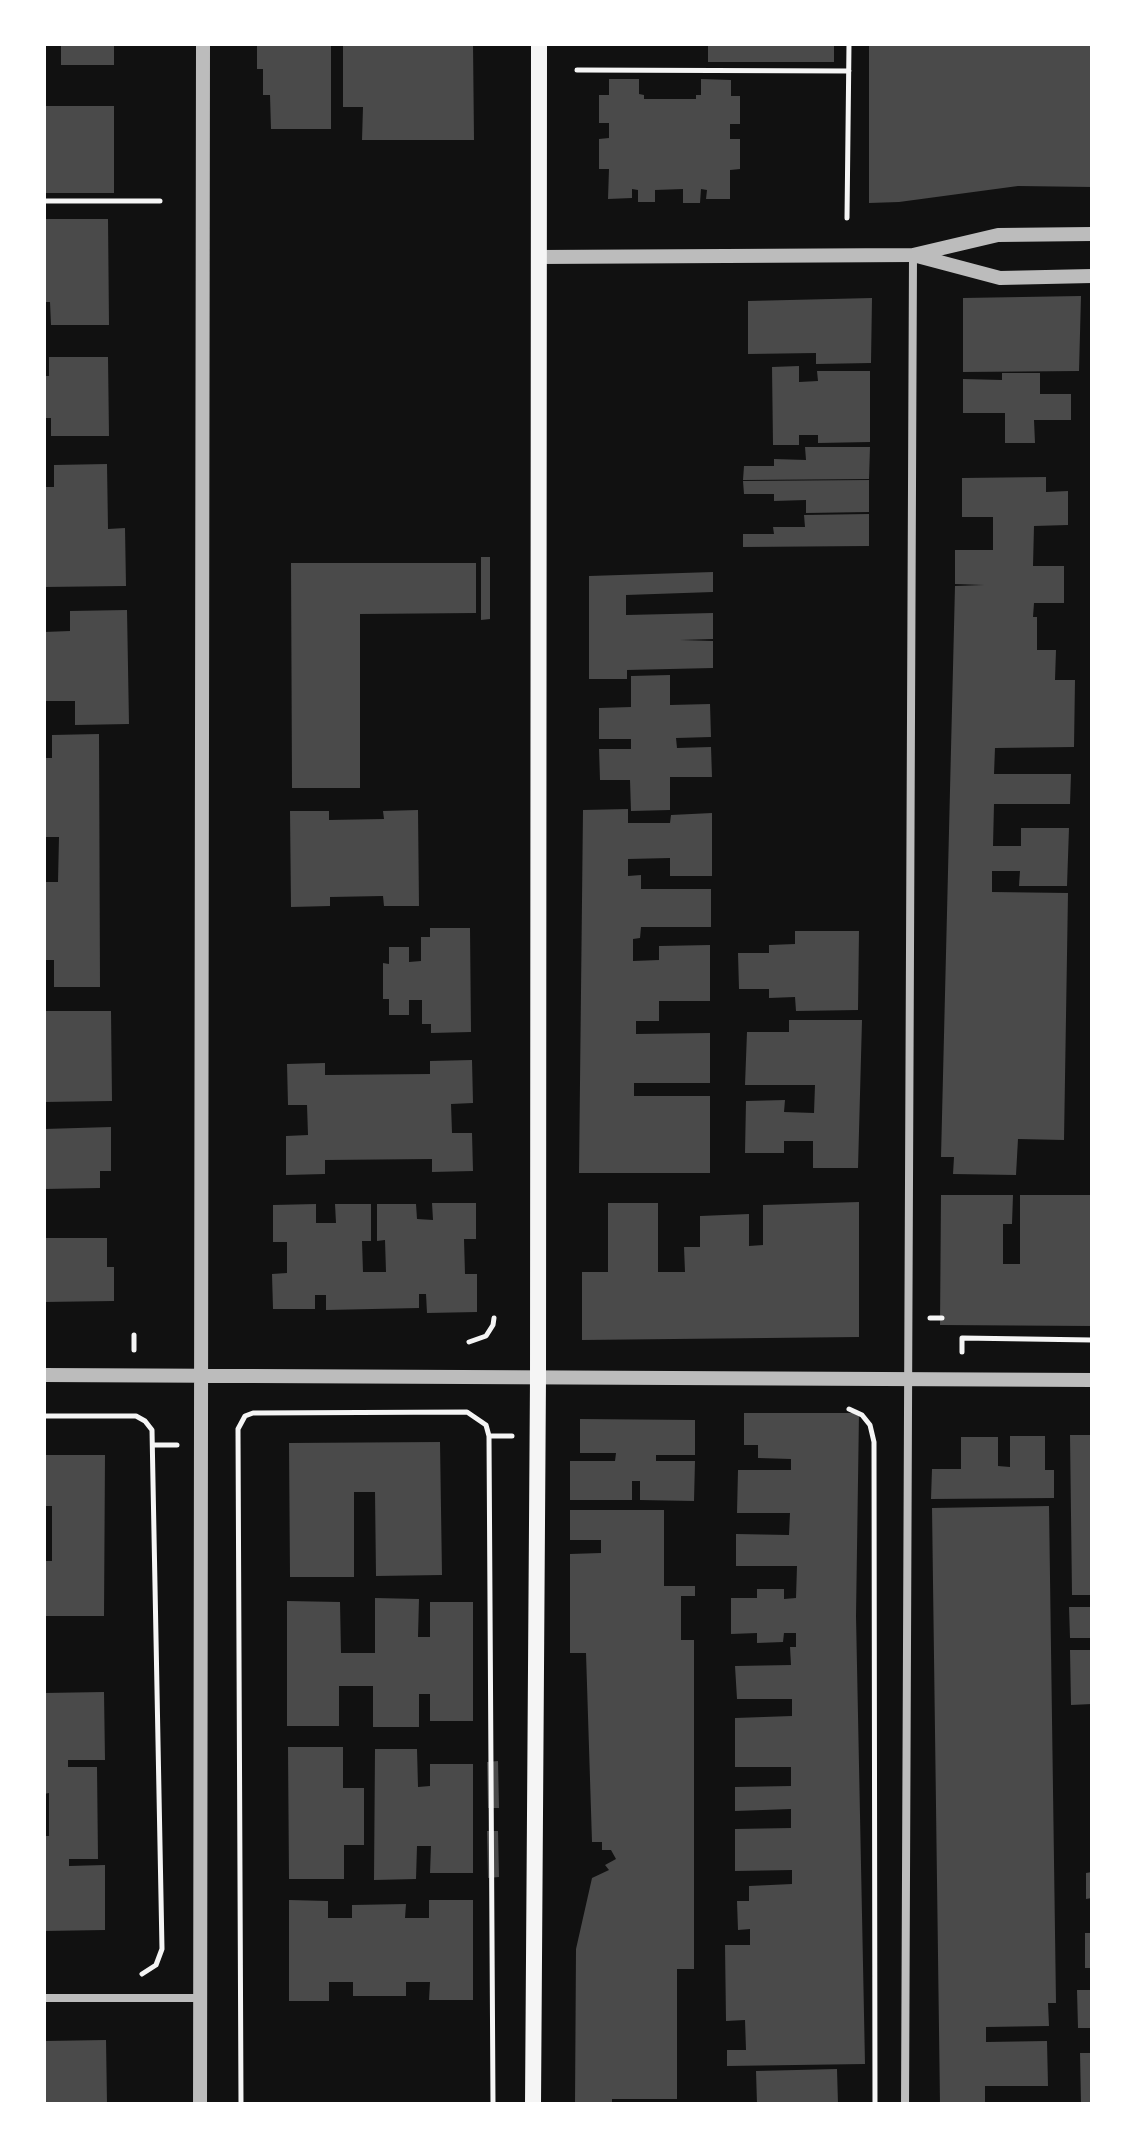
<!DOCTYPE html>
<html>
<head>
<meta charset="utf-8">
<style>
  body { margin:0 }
  #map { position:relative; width:1136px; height:2148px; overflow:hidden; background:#111; font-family:"PT Sans",sans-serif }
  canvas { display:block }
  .frame { position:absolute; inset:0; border:46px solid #fff; pointer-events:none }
</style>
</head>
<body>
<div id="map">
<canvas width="1136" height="2148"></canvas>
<div class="frame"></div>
</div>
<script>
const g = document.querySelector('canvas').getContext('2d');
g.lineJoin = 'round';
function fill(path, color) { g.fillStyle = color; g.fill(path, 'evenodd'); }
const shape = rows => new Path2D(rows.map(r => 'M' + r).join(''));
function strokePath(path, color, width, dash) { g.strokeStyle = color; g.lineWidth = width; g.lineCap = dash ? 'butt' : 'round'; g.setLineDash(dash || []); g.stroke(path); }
const building = shape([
  [61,44,114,44,114,65,61,65],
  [257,44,331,44,331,129,271,129,270,95,263,95,263,69,257,69],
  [343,44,473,44,474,140,362,140,363,107,343,107],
  [708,44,834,44,834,62,708,62],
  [869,44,1092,44,1092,187,1018,186,899,202,869,203],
  [609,79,639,79,639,94,644,95,644,99,696,99,696,95,701,95,701,79,731,80,731,96,740,96,740,124,730,124,730,139,740,139,740,169,730,170,730,199,706,199,707,190,701,189,700,203,683,203,683,189,655,190,655,202,638,202,638,190,632,189,632,198,608,199,609,169,599,169,599,139,609,138,609,123,599,123,599,95,609,95],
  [44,106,114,106,114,193,44,193],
  [44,219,108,219,109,325,51,325,50,302,44,302],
  [1081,296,1079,371,963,372,963,298],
  [872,298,871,363,816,364,816,353,748,354,748,301],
  [49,357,108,357,109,436,51,436,51,418,44,418,44,376,49,376],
  [799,366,799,382,818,381,817,371,870,371,870,442,818,443,818,435,799,435,799,445,773,445,772,367],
  [1002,373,1040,373,1040,394,1071,394,1071,420,1034,420,1035,443,1005,443,1005,413,963,413,963,379,1002,380],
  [805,447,870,447,869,479,743,480,744,466,774,466,774,459,806,460],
  [107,464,108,529,125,528,126,586,44,587,44,487,54,487,54,465],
  [1046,477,1046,492,1068,491,1068,525,1034,526,1033,566,1064,566,1064,603,1034,603,1033,617,1037,617,1037,650,1056,650,1055,680,1075,680,1074,747,995,748,994,774,1071,774,1070,804,994,804,993,846,1021,846,1021,828,1069,828,1067,886,1019,886,1020,871,992,871,992,892,1068,893,1064,1140,1018,1139,1016,1175,953,1174,954,1157,941,1157,955,586,984,585,955,584,955,550,993,550,993,517,962,517,962,478],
  [869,480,869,512,806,513,806,500,774,501,774,494,744,494,743,481],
  [869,514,869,546,743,547,743,534,774,534,773,527,805,527,804,515],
  [481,557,490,557,490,619,481,620],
  [291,563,476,563,476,613,360,614,360,788,292,788],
  [713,572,713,592,626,595,626,615,713,613,713,639,680,640,713,641,713,668,627,670,627,679,589,679,589,576],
  [127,610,129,724,75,725,75,701,44,701,44,632,70,631,70,611],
  [670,675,670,705,710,704,711,737,676,738,677,748,711,747,712,777,670,777,670,810,631,811,630,780,600,780,599,749,631,749,631,739,599,739,599,708,631,707,631,676],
  [99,734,100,987,54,987,54,960,44,960,44,882,58,882,59,837,44,837,44,758,52,758,52,735],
  [628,809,628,823,670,823,671,815,712,813,712,876,670,876,670,858,628,859,628,876,641,875,641,889,711,889,711,927,641,927,640,938,633,939,633,961,659,960,659,946,710,945,710,1001,659,1001,659,1021,636,1021,636,1034,710,1033,710,1083,634,1083,634,1096,710,1096,710,1173,579,1173,583,810],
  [418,810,419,906,384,906,383,896,330,897,330,906,291,907,290,811,329,811,329,820,384,819,383,811],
  [430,928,470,928,471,1032,431,1033,431,1024,422,1024,422,1000,409,1000,409,1015,389,1015,389,999,383,999,383,963,389,964,389,947,409,947,409,962,421,961,421,937,430,937],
  [795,931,859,931,858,1010,796,1011,795,997,769,998,769,989,739,989,738,953,769,953,769,945,795,944],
  [44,1011,111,1011,112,1101,44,1102],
  [789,1020,862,1020,858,1168,813,1168,813,1141,784,1141,784,1153,745,1153,746,1101,785,1100,784,1112,814,1113,815,1085,745,1085,747,1032,789,1032],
  [472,1060,473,1103,451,1104,452,1133,472,1133,473,1171,432,1172,432,1159,325,1160,325,1174,286,1175,286,1136,308,1135,307,1105,288,1105,287,1064,325,1063,325,1075,430,1074,430,1061],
  [111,1127,111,1171,100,1171,100,1188,44,1189,44,1129],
  [941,1195,1013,1195,1012,1224,1003,1224,1003,1264,1020,1264,1020,1195,1092,1195,1092,1326,940,1325],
  [859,1202,859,1337,582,1340,582,1272,608,1272,608,1203,658,1203,658,1272,685,1272,684,1247,700,1247,700,1216,749,1214,749,1246,763,1245,763,1205],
  [432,1203,476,1203,476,1239,464,1239,465,1274,477,1274,477,1312,427,1313,426,1294,419,1294,419,1308,326,1310,326,1295,315,1295,315,1309,273,1309,272,1274,287,1273,287,1242,273,1242,273,1205,316,1204,316,1223,336,1223,335,1204,371,1204,371,1241,362,1241,363,1272,386,1272,385,1240,377,1241,377,1204,416,1204,417,1219,433,1220],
  [44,1238,107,1238,107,1267,114,1267,114,1301,44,1302],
  [744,1413,859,1413,856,1616,865,2064,727,2066,727,2050,746,2050,745,2020,726,2021,725,1945,750,1945,750,1929,738,1930,737,1901,749,1901,749,1886,792,1884,792,1870,735,1871,735,1829,791,1828,791,1809,735,1811,735,1787,791,1786,791,1767,735,1767,735,1718,792,1716,792,1699,737,1699,735,1666,791,1665,790,1647,796,1647,796,1633,784,1633,783,1642,757,1643,757,1633,731,1634,731,1598,757,1598,757,1589,784,1589,784,1599,796,1598,797,1566,736,1566,736,1534,789,1535,790,1513,737,1513,738,1470,791,1470,791,1459,758,1458,758,1445,744,1445],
  [580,1419,695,1420,695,1455,656,1455,656,1461,695,1461,694,1501,640,1500,640,1481,632,1481,632,1500,570,1500,570,1461,615,1461,616,1453,580,1453],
  [1070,1435,1092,1435,1092,1595,1072,1595],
  [1010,1436,1045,1436,1045,1470,1054,1470,1054,1498,931,1499,932,1469,961,1469,961,1437,998,1437,998,1466,1010,1467],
  [440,1442,442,1575,376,1576,375,1492,354,1492,354,1577,290,1577,289,1443],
  [44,1455,105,1455,104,1616,44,1616,44,1561,52,1561,52,1506,44,1506],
  [1049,1506,1056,2003,1048,2003,1049,2026,986,2027,986,2042,1047,2041,1048,2086,985,2086,985,2104,940,2104,932,1508],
  [570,1510,664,1510,664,1586,695,1586,695,1596,681,1596,681,1640,694,1640,694,1969,677,1969,677,2099,612,2099,612,2104,575,2104,576,1949,592,1878,609,1870,605,1865,616,1859,611,1850,602,1850,602,1842,592,1842,586,1653,570,1653,570,1554,601,1553,601,1540,570,1540],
  [375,1598,419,1599,418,1637,430,1637,430,1602,473,1602,473,1721,430,1721,430,1694,419,1694,419,1727,373,1727,373,1686,339,1686,339,1726,287,1726,287,1601,340,1602,341,1653,375,1653],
  [1069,1607,1092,1607,1092,1638,1070,1638],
  [1070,1650,1092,1650,1092,1704,1071,1705],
  [104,1692,105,1760,68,1760,68,1767,97,1767,98,1859,69,1859,69,1866,105,1865,105,1930,44,1931,44,1836,49,1836,49,1793,44,1794,44,1693],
  [288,1747,343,1747,343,1788,364,1788,364,1845,344,1845,344,1879,289,1879],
  [375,1749,417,1749,418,1787,430,1786,430,1764,473,1764,473,1873,430,1873,431,1846,417,1846,416,1879,374,1880],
  [498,1761,499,1808,488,1808,487,1762],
  [487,1831,498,1831,499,1877,488,1878],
  [1092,1872,1092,1898,1086,1899,1086,1873],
  [289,1900,328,1901,328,1918,352,1918,352,1905,406,1904,405,1918,429,1918,429,1900,473,1900,473,2000,429,2000,430,1982,406,1982,406,1996,353,1996,353,1982,329,1982,329,2001,289,2001],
  [1085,1933,1092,1933,1092,1968,1085,1968],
  [1077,1990,1092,1990,1092,2028,1078,2028],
  [106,2040,107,2104,44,2104,44,2041],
  [1080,2053,1092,2053,1092,2104,1081,2104],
  [837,2069,838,2104,757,2104,756,2071]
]);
const path = shape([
  [577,70,849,71],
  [44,201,160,201],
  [847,218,849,44],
  [930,1318,942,1318],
  [134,1335,134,1350],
  [469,1342,486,1336,493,1325,494,1318],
  [962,1352,962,1338,1092,1340],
  [849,1409,862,1415,870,1425,874,1442,875,2104],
  [44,1416,136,1416,145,1421,152,1430,162,1949,156,1965,142,1974],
  [489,1436,512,1436],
  [154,1445,177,1445],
  [241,2104,238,1429,245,1416,253,1413,467,1412,486,1425,489,1436,493,2104]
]);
const minor = shape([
  [44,1998,198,1998],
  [905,2104,913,255]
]);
const tertiary = shape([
  [917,256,1000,278,1092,276],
  [539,257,913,255,998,235,1092,234],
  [44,1375,1092,1380],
  [200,2104,203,44]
]);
const secondary = shape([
  [533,2104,538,1378,539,44]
]);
fill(building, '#4a4a4a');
strokePath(path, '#f5f5f5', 5);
strokePath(minor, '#bcbcbc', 8);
strokePath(tertiary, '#bcbcbc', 14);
strokePath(secondary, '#f5f5f5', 16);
</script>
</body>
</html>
